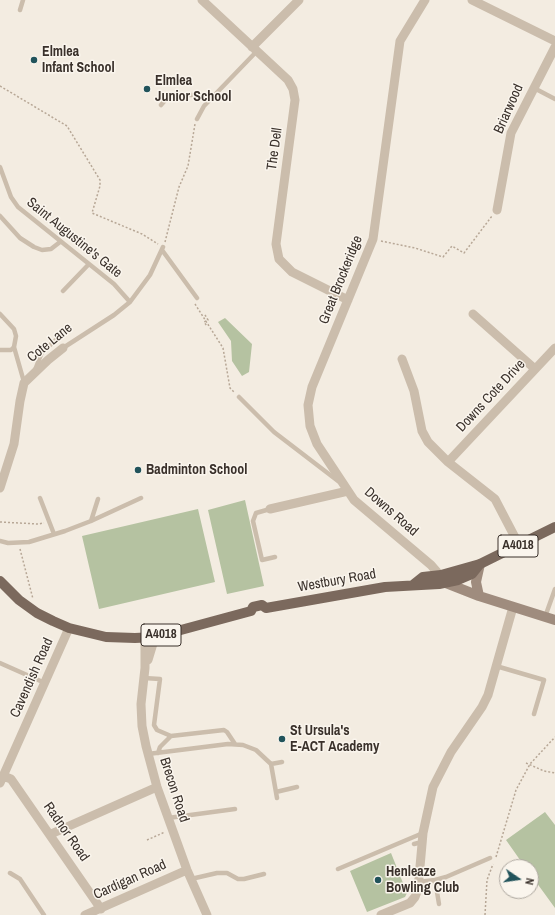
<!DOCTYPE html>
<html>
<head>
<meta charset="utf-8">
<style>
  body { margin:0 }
  #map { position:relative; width:555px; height:915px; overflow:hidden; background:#f3ece1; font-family:"Archivo Narrow",sans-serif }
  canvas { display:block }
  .north { position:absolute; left:499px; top:859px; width:40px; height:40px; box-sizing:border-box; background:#faf5ed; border:1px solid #ada79f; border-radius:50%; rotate:103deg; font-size:11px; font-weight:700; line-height:16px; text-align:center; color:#3a312b }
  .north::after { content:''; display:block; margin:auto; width:14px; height:18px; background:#21535b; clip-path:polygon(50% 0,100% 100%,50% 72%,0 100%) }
</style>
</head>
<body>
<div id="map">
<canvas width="555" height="915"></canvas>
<div class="north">N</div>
</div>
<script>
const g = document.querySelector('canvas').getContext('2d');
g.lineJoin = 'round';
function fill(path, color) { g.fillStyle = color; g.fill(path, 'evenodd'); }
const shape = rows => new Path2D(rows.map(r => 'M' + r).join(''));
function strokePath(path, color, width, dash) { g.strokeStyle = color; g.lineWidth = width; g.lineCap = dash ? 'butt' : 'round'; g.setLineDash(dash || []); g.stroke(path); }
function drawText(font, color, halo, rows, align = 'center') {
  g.font = font + ' "Archivo Narrow",sans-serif'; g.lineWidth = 3; g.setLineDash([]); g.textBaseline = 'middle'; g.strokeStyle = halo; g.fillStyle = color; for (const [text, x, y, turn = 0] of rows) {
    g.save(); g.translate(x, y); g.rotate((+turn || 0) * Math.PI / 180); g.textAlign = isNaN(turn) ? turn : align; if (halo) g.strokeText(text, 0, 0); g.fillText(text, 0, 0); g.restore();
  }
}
const green = shape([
  [225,318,252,344,249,372,242,376,232,361,231,341,218,322],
  [245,500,264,586,227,594,208,510],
  [198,509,215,582,99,609,82,536],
  [545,812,555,825,555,908,531,875,531,867,525,867,506,840],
  [391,853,407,893,405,897,367,912,350,871]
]);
const path = shape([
  [0,86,67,126,100,180,100,186,92,213,142,234,158,244],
  [381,241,415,248,443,257,452,246,464,253,492,216],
  [165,242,179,187,188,166,195,124],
  [195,304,223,348,230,388,235,393],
  [0,522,38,524,44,523],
  [20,549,33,599],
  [526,763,544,771,555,773],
  [147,840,165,832],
  [496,857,516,790,530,764,555,737],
  [485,915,487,880,493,864]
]);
const service = shape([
  [20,10,23,0],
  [534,88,555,99],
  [161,105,167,98,174,95,213,95],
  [197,119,204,106,257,51],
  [0,167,11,197,18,207,114,284,130,302],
  [0,216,20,238,34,247,42,250,51,249,60,242],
  [162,250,197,298],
  [63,291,89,264],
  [0,314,14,329,16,336,14,347,24,382],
  [63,348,114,315,130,302,150,275,163,247],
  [0,350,11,350,14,347],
  [35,370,42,352,65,332],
  [239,397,274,432,338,481],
  [40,498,54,534],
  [270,509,256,513,253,521,262,560,275,557],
  [91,521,98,499],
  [0,541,8,543,29,542,65,531,91,521,141,498],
  [545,617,555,589],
  [0,663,45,683],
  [496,666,544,680,534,714],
  [144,678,160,679,154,725,157,730,171,736],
  [158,753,160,747,171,736,224,730,227,732,235,744],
  [148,754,228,744,243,745,256,750,271,764,277,798],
  [271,764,282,762],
  [276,792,297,787],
  [168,818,235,809],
  [414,844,422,842],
  [338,869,423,833],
  [10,873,20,879,44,915],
  [191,879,217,873,227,873,238,879,244,879,264,874],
  [435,880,439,904],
  [418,882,435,880,446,877,490,858]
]);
const minor = shape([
  [202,0,288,80,293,89,295,100,276,244,279,259,292,272,348,300],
  [425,0,400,41,373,239,312,387,308,405,310,426,317,444,354,500,431,565,444,580],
  [472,0,555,41],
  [252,47,299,0],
  [497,210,511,133,555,47],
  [473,314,535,369],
  [402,359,414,391,422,431,428,442,448,462,495,499,519,545],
  [448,462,555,348],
  [0,488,14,444,20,401,24,383,48,360,63,348],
  [270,509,348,491],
  [145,638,145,668,141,704,142,726,146,746,157,787,187,870,207,915],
  [148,660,155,637],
  [3,776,11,779,101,909],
  [0,783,69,628],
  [51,834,157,787],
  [85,915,187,870],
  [381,915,410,903,415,897,418,889,423,833,433,787,451,752,482,707,488,695,513,607]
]);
const secondary = shape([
  [446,583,479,596,555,620],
  [479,596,476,582,480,564]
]);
const primary = shape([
  [0,581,19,600,37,613,53,621,69,628,106,637,135,638,155,637,251,611,253,607,262,605,266,608,385,587,439,584,458,580,472,574,480,564],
  [413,585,423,577,441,575,480,564,555,527]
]);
const pathBridge = shape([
  [205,315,208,320,204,322,207,326]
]);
const markers = [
  [34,60,4,"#21535b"],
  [147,89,4,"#21535b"],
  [138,470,4,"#21535b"],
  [282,739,4,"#21535b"],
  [378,880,4,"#21535b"]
];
const shields = [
  [518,546,40],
  [161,635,40]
];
const shieldNames = [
  ["A4018",518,546],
  ["A4018",161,635]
];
const poiNames = [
  ["Elmlea",42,52],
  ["Infant School",42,68],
  ["Elmlea",155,81],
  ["Junior School",155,97],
  ["Badminton School",146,470],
  ["St Ursula's",290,731],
  ["E-ACT Academy",290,747],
  ["Henleaze",386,872],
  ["Bowling Club",386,888]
];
const streetNames = [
  ["Briarwood",509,109,-66],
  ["The Dell",275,149,-82],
  ["Saint Augustine's Gate",74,238,39],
  ["Great Brockeridge",341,280,-68],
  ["Cote Lane",50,343,-39],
  ["Downs Cote Drive",491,396,-47],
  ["Downs Road",391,512,41],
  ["Westbury Road",337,581,-10],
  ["Cavendish Road",32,678,-66],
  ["Brecon Road",174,790,72],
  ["Radnor Road",66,832,55],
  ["Cardigan Road",130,880,-24]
];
fill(green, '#b5c2a1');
strokePath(path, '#b7a796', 1.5, [2, 2]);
strokePath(service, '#cbbdac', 4.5);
strokePath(minor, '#cbbdac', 9);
strokePath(secondary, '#9f8c7e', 10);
strokePath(primary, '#7b695d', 10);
strokePath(pathBridge, '#b7a796', 1.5, [2, 2]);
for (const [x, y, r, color] of markers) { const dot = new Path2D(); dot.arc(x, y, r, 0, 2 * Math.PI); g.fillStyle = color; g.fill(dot); strokePath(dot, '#faf5ed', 1.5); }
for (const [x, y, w] of shields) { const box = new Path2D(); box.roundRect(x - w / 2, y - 11, w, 22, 3); g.fillStyle = '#faf5ed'; g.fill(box); strokePath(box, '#3a312b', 1); }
drawText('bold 13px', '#3a312b', null, shieldNames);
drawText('bold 14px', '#3a312b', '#faf5ed', poiNames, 'left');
drawText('14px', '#3a312b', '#faf5ed', streetNames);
</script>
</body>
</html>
